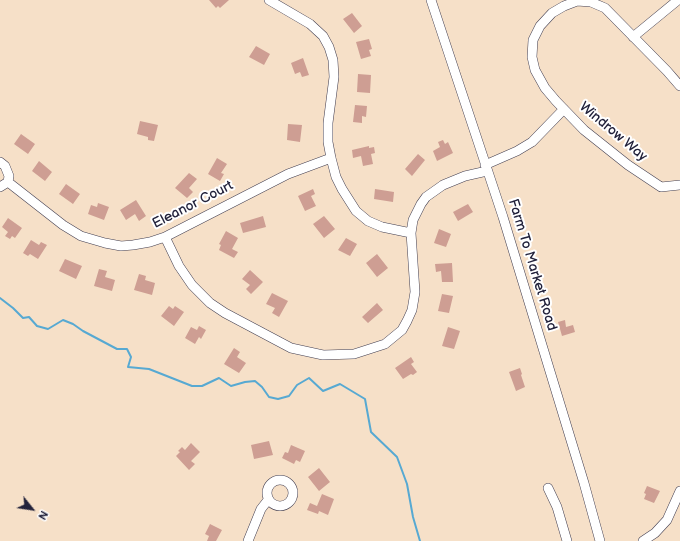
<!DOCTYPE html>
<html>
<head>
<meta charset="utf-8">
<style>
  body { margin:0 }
  #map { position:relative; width:680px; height:541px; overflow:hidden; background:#f6e0c8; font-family:"Balsamiq Sans",sans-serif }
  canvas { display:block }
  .north { position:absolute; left:12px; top:489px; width:40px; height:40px; -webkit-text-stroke:3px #fff; paint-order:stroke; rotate:120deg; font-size:11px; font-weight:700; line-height:16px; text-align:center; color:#22223b }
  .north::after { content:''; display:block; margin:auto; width:14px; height:18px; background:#22223b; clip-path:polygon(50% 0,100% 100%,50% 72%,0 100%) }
</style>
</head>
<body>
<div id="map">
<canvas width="680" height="541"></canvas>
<div class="north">N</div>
</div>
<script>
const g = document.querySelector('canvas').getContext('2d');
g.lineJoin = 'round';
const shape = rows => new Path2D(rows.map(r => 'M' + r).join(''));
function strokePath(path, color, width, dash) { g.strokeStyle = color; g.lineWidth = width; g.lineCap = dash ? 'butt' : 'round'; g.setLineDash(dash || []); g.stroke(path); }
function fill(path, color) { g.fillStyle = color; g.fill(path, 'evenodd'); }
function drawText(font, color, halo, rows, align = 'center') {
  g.font = font + ' "Balsamiq Sans",sans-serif'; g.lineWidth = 4; g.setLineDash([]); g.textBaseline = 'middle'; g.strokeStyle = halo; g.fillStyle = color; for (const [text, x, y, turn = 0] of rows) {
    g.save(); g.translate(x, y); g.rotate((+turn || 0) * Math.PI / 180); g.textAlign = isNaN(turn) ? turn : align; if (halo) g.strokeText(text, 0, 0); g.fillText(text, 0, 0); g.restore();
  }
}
const stream = shape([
  [0,298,13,308,23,318,29,317,37,326,48,329,63,320,73,324,83,331,117,349,127,349,131,357,128,367,149,369,192,386,202,386,219,378,231,386,245,382,255,381,262,387,269,397,278,399,289,396,297,385,309,378,323,391,340,384,365,399,371,432,397,457,407,484,413,517,420,541]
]);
const building = shape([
  [209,0,229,0,220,8,218,6,216,8],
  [352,13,362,26,354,33,343,19],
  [369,39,372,49,369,50,371,56,361,59,356,42],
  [256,46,270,54,264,65,249,57],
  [303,58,309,75,302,77,300,72,295,74,291,63],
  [358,74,371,75,370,93,357,92],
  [355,105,367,106,366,117,362,116,362,123,353,122],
  [140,121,158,125,154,141,148,140,148,137,137,134],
  [288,124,302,125,300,142,287,140],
  [21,134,35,144,28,154,14,144],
  [443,140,445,144,448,142,453,153,437,161,433,151,440,147,438,142],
  [369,146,369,148,374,147,375,153,371,154,373,164,363,166,361,156,353,158,352,150],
  [418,154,425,160,412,176,405,169],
  [217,158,227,164,221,173,224,174,220,181,208,174],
  [39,161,52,172,45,181,32,171],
  [189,173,197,179,189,188,193,192,187,198,175,188],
  [66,184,80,194,73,204,59,194],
  [313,189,315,194,311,196,316,206,305,211,298,196],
  [375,189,394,192,393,202,374,199],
  [136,200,146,216,139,221,135,214,126,220,120,210],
  [98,203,109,207,104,220,88,214,91,205,97,207],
  [468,204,473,212,458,221,453,212],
  [263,216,266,227,243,233,240,223],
  [324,216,335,229,324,238,313,224],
  [8,218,22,228,15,238,12,236,10,239,5,236,8,232,2,227],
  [439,229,451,234,446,247,434,243],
  [226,231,238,238,232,249,238,252,234,258,219,250,221,245,219,244],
  [346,238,357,244,350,256,338,250],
  [31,240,39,245,41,242,47,245,38,259,30,254,28,256,23,253],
  [377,254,388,268,377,277,366,263],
  [65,259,82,266,76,279,59,271],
  [452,263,453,282,442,282,441,271,436,272,435,264],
  [99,269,107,271,105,277,115,280,112,291,94,286],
  [250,270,263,282,251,294,246,289,250,285,242,279],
  [139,274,146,276,145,280,155,283,152,295,134,290],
  [272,293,288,301,279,317,272,313,275,308,266,304],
  [442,294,453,296,449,313,438,311],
  [377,303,383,310,368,323,362,317],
  [169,306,173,309,175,306,184,312,174,326,161,316],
  [565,320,566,327,573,325,575,332,562,336,558,322],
  [199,326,206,330,201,339,199,337,195,344,185,338,191,327,197,330],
  [448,327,460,331,454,349,442,346],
  [234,348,240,352,237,357,246,363,239,373,224,364],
  [411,357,414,362,411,364,417,372,413,375,411,374,403,379,395,368],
  [520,368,522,374,521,375,525,387,516,391,509,372],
  [269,441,273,455,254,459,251,445],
  [191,443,200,452,191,461,195,464,189,470,176,456,180,452,178,451,182,447,185,450],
  [291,445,305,451,300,462,296,460,294,464,282,458,285,452,288,453],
  [319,468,330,482,319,491,308,477],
  [647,486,660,491,654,503,644,499,646,494,644,493],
  [322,494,334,499,328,515,319,511,318,514,307,510,310,503,317,506],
  [210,524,222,530,216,541,207,541,209,536,205,534]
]);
const minor = shape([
  [269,0,310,24,323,36,329,47,333,60,334,77,328,123,328,142,331,158,336,177,342,189,356,211,368,221,382,227,411,233],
  [431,0,503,217,584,483,600,541],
  [633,37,678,0],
  [680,86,667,71,605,8,591,2,577,1,564,6,552,13,540,26,533,40,532,57,535,70,545,88,556,101,584,130,628,165,661,187,680,185],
  [0,162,5,166,9,176,8,182,0,187],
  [485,165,517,151,532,142,564,109],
  [8,182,63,225,81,236,105,243,121,246,133,245,150,242,165,237,288,174,331,158],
  [165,237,179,266,192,285,210,303,225,313,291,348,323,355,354,354,385,344,402,330,407,321,412,310,415,292,411,233,413,220,421,204,426,197,443,185,465,176,487,171],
  '267 493a13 13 0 1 1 26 0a13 13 0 1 1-26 0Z',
  [548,488,557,507,567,541],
  [248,541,261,509,268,500],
  [643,541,655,533,667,520,680,491]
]);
const streetNames = [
  ["Windrow Way",613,132,40],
  ["Eleanor Court",193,205,-27],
  ["Farm To Market Road",532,265,73]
];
strokePath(stream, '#57a9d2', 2);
fill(building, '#ce9e93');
strokePath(minor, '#423e50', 10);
strokePath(minor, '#fff', 9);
drawText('14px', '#22223b', '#fff', streetNames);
</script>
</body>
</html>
